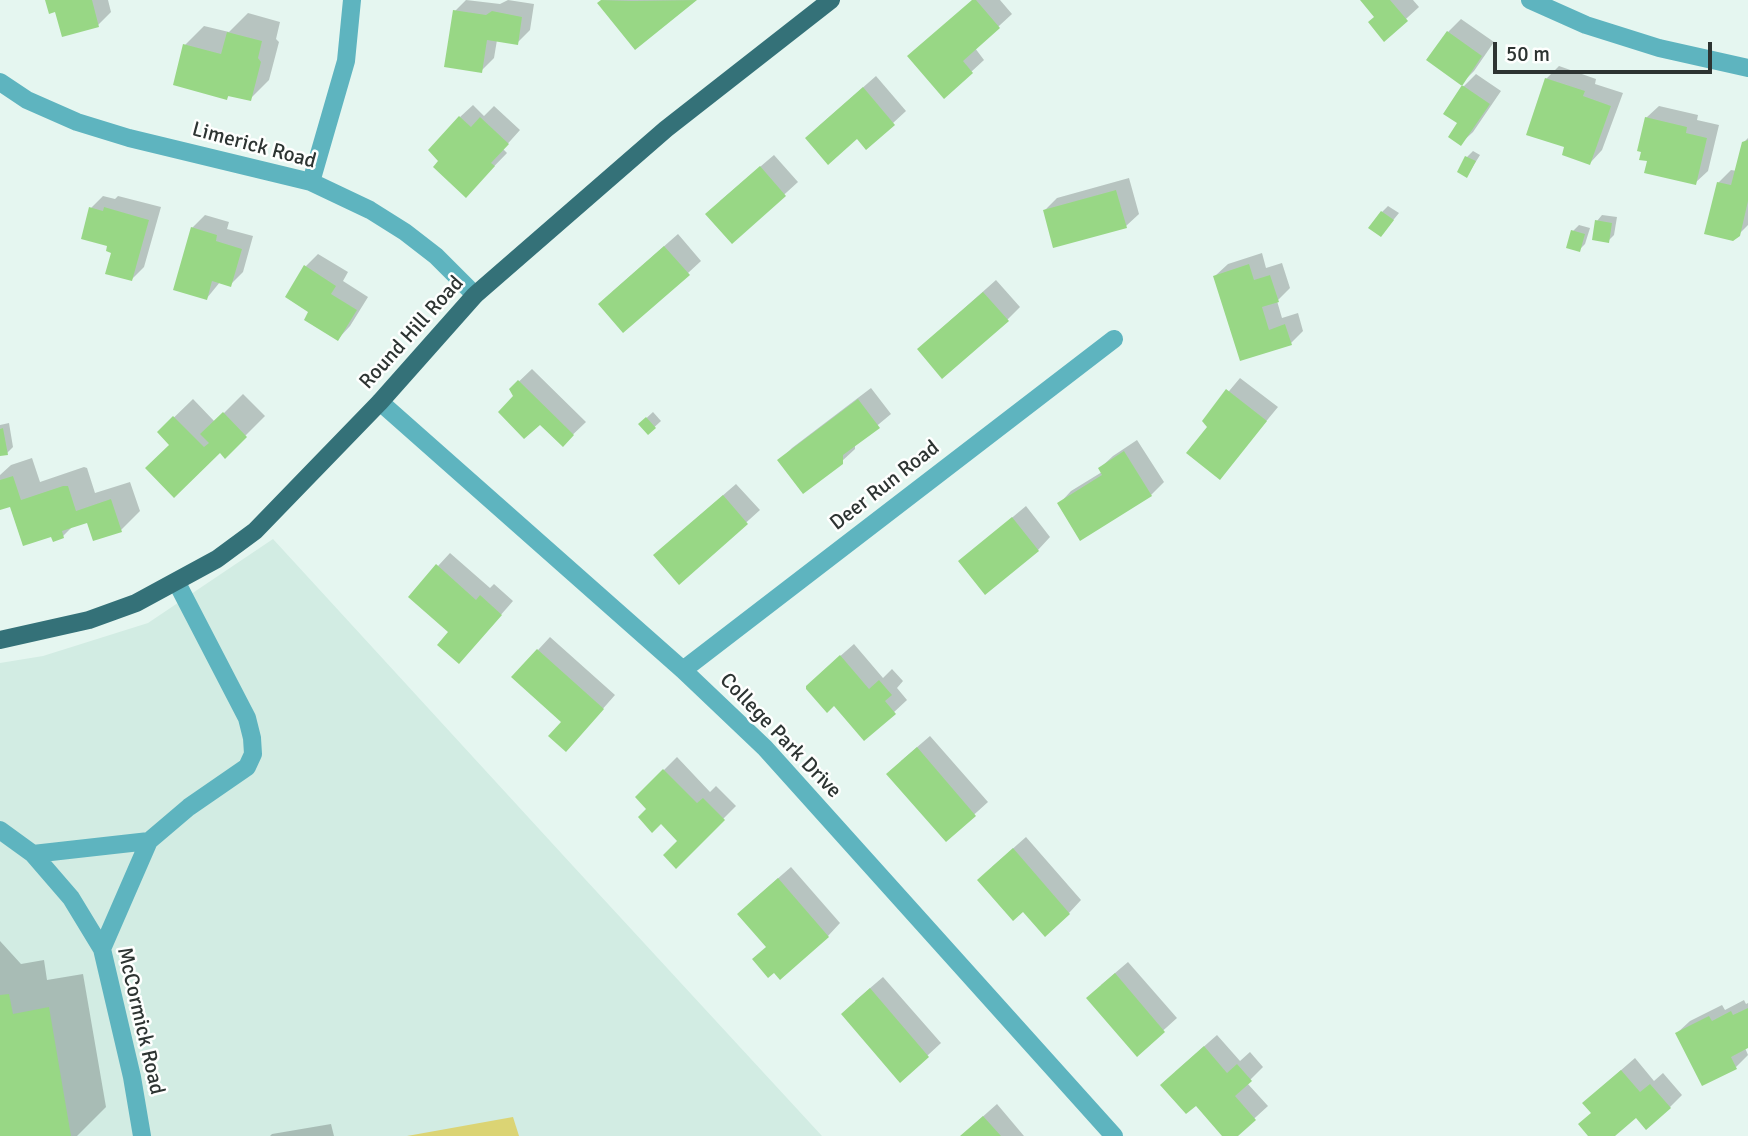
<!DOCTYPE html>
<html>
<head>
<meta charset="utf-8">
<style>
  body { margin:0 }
  #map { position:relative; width:1748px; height:1136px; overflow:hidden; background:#e5f6f0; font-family:Signika,sans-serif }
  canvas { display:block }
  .scale { position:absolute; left:1493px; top:42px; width:219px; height:32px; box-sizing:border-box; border:4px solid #2d3432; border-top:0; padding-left:9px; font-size:21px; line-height:24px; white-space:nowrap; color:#2d3432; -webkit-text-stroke:5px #fefffe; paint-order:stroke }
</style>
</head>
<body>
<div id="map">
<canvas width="1748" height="1136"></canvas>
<div class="scale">50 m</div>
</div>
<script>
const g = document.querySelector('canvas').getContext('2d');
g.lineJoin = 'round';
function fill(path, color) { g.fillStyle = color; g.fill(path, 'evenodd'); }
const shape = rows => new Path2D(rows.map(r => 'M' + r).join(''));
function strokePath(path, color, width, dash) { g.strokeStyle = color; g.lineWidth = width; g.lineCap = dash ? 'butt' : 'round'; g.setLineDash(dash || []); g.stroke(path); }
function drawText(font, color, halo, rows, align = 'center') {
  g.font = font + ' Signika,sans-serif'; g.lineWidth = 5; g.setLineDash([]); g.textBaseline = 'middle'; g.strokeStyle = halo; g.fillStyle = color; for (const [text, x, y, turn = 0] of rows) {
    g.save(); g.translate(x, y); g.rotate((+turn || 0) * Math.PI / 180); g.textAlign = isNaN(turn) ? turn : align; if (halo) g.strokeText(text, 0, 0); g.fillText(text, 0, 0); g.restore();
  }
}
const built = shape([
  [273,539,573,866,822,1136,0,1136,0,663,43,656,148,623]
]);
const green = shape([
  [513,1117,519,1136,407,1136]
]);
const shadow = shape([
  [47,0,108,0,111,12,98,25],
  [466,0,500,4,508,0,534,4,530,30,517,43,497,40,494,58,481,71,455,11],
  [603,0,694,0,636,48,600,3],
  [972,0,1000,0,1012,14,975,48,984,60,945,96],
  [1362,0,1413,0,1419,7,1384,39,1376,16],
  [248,13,280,22,276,39,279,42,269,80,250,99,230,94,227,98,185,45,204,26,229,32],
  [1461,19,1494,42,1474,71,1462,83,1448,32],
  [1559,66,1596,79,1595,84,1623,93,1602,150,1590,163,1567,146,1546,79],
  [1476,74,1501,91,1473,132,1460,144,1459,123,1464,86],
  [876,76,906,111,867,147,858,137,819,126],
  [473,105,484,116,494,106,520,130,503,149,507,153,478,183,460,117],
  [1659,106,1698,115,1697,120,1719,125,1708,171,1695,183,1649,160,1646,118],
  [1748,138,1748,225,1739,234,1718,183,1731,170,1737,171,1743,143],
  [1473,151,1480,155,1467,176,1467,157],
  [774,155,798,182,732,242,720,201],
  [1129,178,1139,214,1126,226,1045,210,1057,198],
  [103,196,115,199,118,196,161,207,144,267,132,279,109,245,91,208],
  [1388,206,1399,213,1381,235,1382,212],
  [205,215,229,222,227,229,253,236,243,272,230,285,220,282,207,298,192,228],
  [1602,215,1617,217,1614,235,1608,241,1597,221],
  [1579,225,1590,228,1585,244,1579,250,1573,231],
  [678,234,701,261,688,273,612,292],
  [1262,253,1266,268,1282,263,1290,288,1277,301,1282,318,1298,313,1303,331,1291,343,1242,359,1215,276,1228,264],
  [318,254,348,272,343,281,368,297,350,326,338,339,311,312,306,266],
  [996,280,1020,307,1007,320,932,337],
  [532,369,586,422,563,444,511,389],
  [1240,378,1278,407,1220,477,1209,427,1204,421],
  [871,388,891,414,855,444,855,449,841,462,780,460,792,448],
  [243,394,265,416,225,456,220,451,171,445,159,432,193,399,215,422],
  [653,412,661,421,648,433,640,424],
  [9,423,13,447,7,453,0,455,0,425],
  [1137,440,1164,482,1151,495,1059,504,1071,491,1102,472,1100,468,1113,456],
  [32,458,40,482,84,467,87,468,95,493,130,482,140,511,121,530,88,521,74,525,63,536,52,535,12,505,0,508,0,475,11,465],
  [736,484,760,510,679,583,668,543],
  [1026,506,1050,537,1038,550,960,561],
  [450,553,490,588,494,584,513,601,471,649,451,632,438,566],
  [550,637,615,695,578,737,563,722,538,650],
  [854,644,883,678,892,669,903,681,897,688,907,700,865,739,821,673],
  [930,736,988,802,946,840,901,761],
  [677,757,710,792,716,786,736,806,676,866,679,841,637,797],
  [1026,837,1081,900,1069,913,1023,909,992,867],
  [791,867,840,923,828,936,774,971,752,901],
  [0,941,21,964,44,960,47,980,83,974,106,1107,77,1136,0,1136],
  [1128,962,1177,1018,1137,1054,1101,985],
  [883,977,941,1043,901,1080,855,1001],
  [1744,1000,1746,1004,1748,1003,1748,1046,1745,1048,1748,1055,1736,1067,1677,1033,1690,1021,1722,1005,1725,1010],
  [1217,1035,1240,1061,1250,1052,1263,1067,1247,1083,1268,1106,1235,1136,1224,1136,1175,1072],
  [1635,1058,1654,1081,1663,1073,1682,1095,1670,1107,1636,1116,1613,1136,1591,1136,1597,1091],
  [997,1104,1024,1136,962,1136,970,1128],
  [331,1124,334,1136,270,1136,272,1134]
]);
const building = shape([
  [45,0,92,0,99,27,62,37,55,12,49,14],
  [601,0,632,1,697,0,635,50,597,3],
  [972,0,976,0,1000,28,963,61,973,73,944,99,907,56],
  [1360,0,1390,0,1408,21,1384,42,1368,22,1374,17],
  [453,10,486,15,492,11,522,17,518,45,487,40,482,73,444,67],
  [1447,31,1482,56,1462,86,1426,60],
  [227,32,262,41,258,58,261,62,251,101,228,96,227,100,173,85,183,44,221,54],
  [1545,78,1585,91,1583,96,1611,106,1590,165,1562,155,1564,147,1526,135],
  [1462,85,1490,104,1461,146,1448,137,1457,123,1443,114],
  [863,87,895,125,866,150,857,139,828,165,805,138],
  [459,116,471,127,480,117,509,144,491,163,495,166,466,198,433,167,438,161,428,150],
  [1645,117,1687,127,1686,133,1707,138,1696,185,1644,173,1647,161,1639,160,1641,152,1637,151],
  [1748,140,1748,201,1740,236,1733,241,1704,234,1717,182,1731,185,1742,142],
  [1465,156,1476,161,1467,178,1457,172],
  [760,166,786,196,732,244,705,214],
  [1116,190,1127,228,1053,248,1043,210],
  [89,207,103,211,104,207,149,220,132,281,105,274,111,253,106,251,107,246,81,239],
  [1381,211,1394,220,1381,237,1368,228],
  [1595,220,1612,223,1609,243,1592,240],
  [191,227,217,235,216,241,242,249,231,287,212,281,207,300,173,290],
  [1571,230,1585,234,1580,252,1566,248],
  [664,246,690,275,623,333,598,304],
  [1249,264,1254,280,1270,275,1279,302,1262,307,1269,330,1285,324,1292,345,1240,361,1213,276],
  [304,265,336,286,331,294,357,310,338,341,304,320,308,312,285,297],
  [983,292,1009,321,942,379,917,349],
  [518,380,574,435,563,447,540,425,524,439,498,412,513,396,509,389],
  [1226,389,1267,421,1220,480,1186,453,1207,427,1202,421],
  [858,399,880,428,843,455,843,464,803,494,777,460],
  [223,412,247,437,225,459,220,453,174,498,145,468,169,445,157,432,173,416,204,447,209,443,200,434],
  [646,417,656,428,648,435,638,424],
  [3,428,8,455,0,456,0,429],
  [1124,451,1152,496,1080,541,1057,503,1102,475,1098,468],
  [13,476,21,500,63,486,68,486,76,511,111,499,122,532,93,541,87,523,62,531,64,538,53,542,51,537,23,546,10,507,0,510,0,480],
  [723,495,748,524,679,585,653,555],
  [1012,517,1039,551,985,595,958,561],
  [436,564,476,600,480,595,502,615,459,664,437,645,448,632,408,597],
  [537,649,604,709,566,752,548,736,561,722,511,677],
  [840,655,869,689,879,680,892,695,885,701,896,714,864,741,834,706,827,713,806,689,806,686],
  [917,747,976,816,946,842,886,774],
  [663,769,697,803,703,798,725,820,676,869,663,855,677,841,661,824,652,833,638,817,646,809,635,797],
  [1013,848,1070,914,1045,937,1023,912,1013,921,977,880],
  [778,878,829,937,780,980,774,973,768,978,752,959,766,947,737,914],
  [1115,973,1165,1032,1137,1057,1086,998],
  [870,988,929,1057,900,1083,841,1014],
  [9,994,13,1014,49,1007,71,1136,0,1136,0,995],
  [1748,1008,1748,1048,1731,1057,1737,1069,1702,1086,1675,1033,1709,1016,1712,1021,1731,1011,1733,1015],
  [1204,1046,1227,1073,1237,1064,1252,1081,1235,1096,1256,1120,1238,1136,1222,1136,1196,1106,1186,1114,1160,1085],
  [1621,1070,1640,1092,1650,1084,1671,1108,1646,1130,1636,1118,1615,1136,1588,1136,1578,1124,1591,1113,1582,1103],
  [983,1116,1001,1136,960,1136]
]);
const minor = shape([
  [1530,0,1586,25,1659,48,1748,68],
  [0,82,27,100,77,122,129,138,311,182,370,210,405,232,436,256,475,295],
  [311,182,346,61,352,0],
  [380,402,683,670,765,748,1114,1136],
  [683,670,1114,339],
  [0,830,33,854,71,898,102,949,132,1077,142,1136],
  [149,841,189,807,247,767,253,754,252,738,247,718,177,583],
  [33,854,149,841,102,949]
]);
const major = shape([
  [0,640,89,620,136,603,217,559,255,531,380,402,475,295,666,129,831,0]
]);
const streetNames = [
  ["Limerick Road",254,146,15],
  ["Round Hill Road",412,333,-48],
  ["Deer Run Road",885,486,-38],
  ["College Park Drive",780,736,46],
  ["McCormick Road",140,1021,77]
];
fill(built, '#d2ece3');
fill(green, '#dbd474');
fill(shadow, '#0003');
fill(building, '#98d785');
strokePath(minor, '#5eb4bf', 18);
strokePath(major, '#347178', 18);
drawText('21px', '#2d3432', '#fefffe', streetNames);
</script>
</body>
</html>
